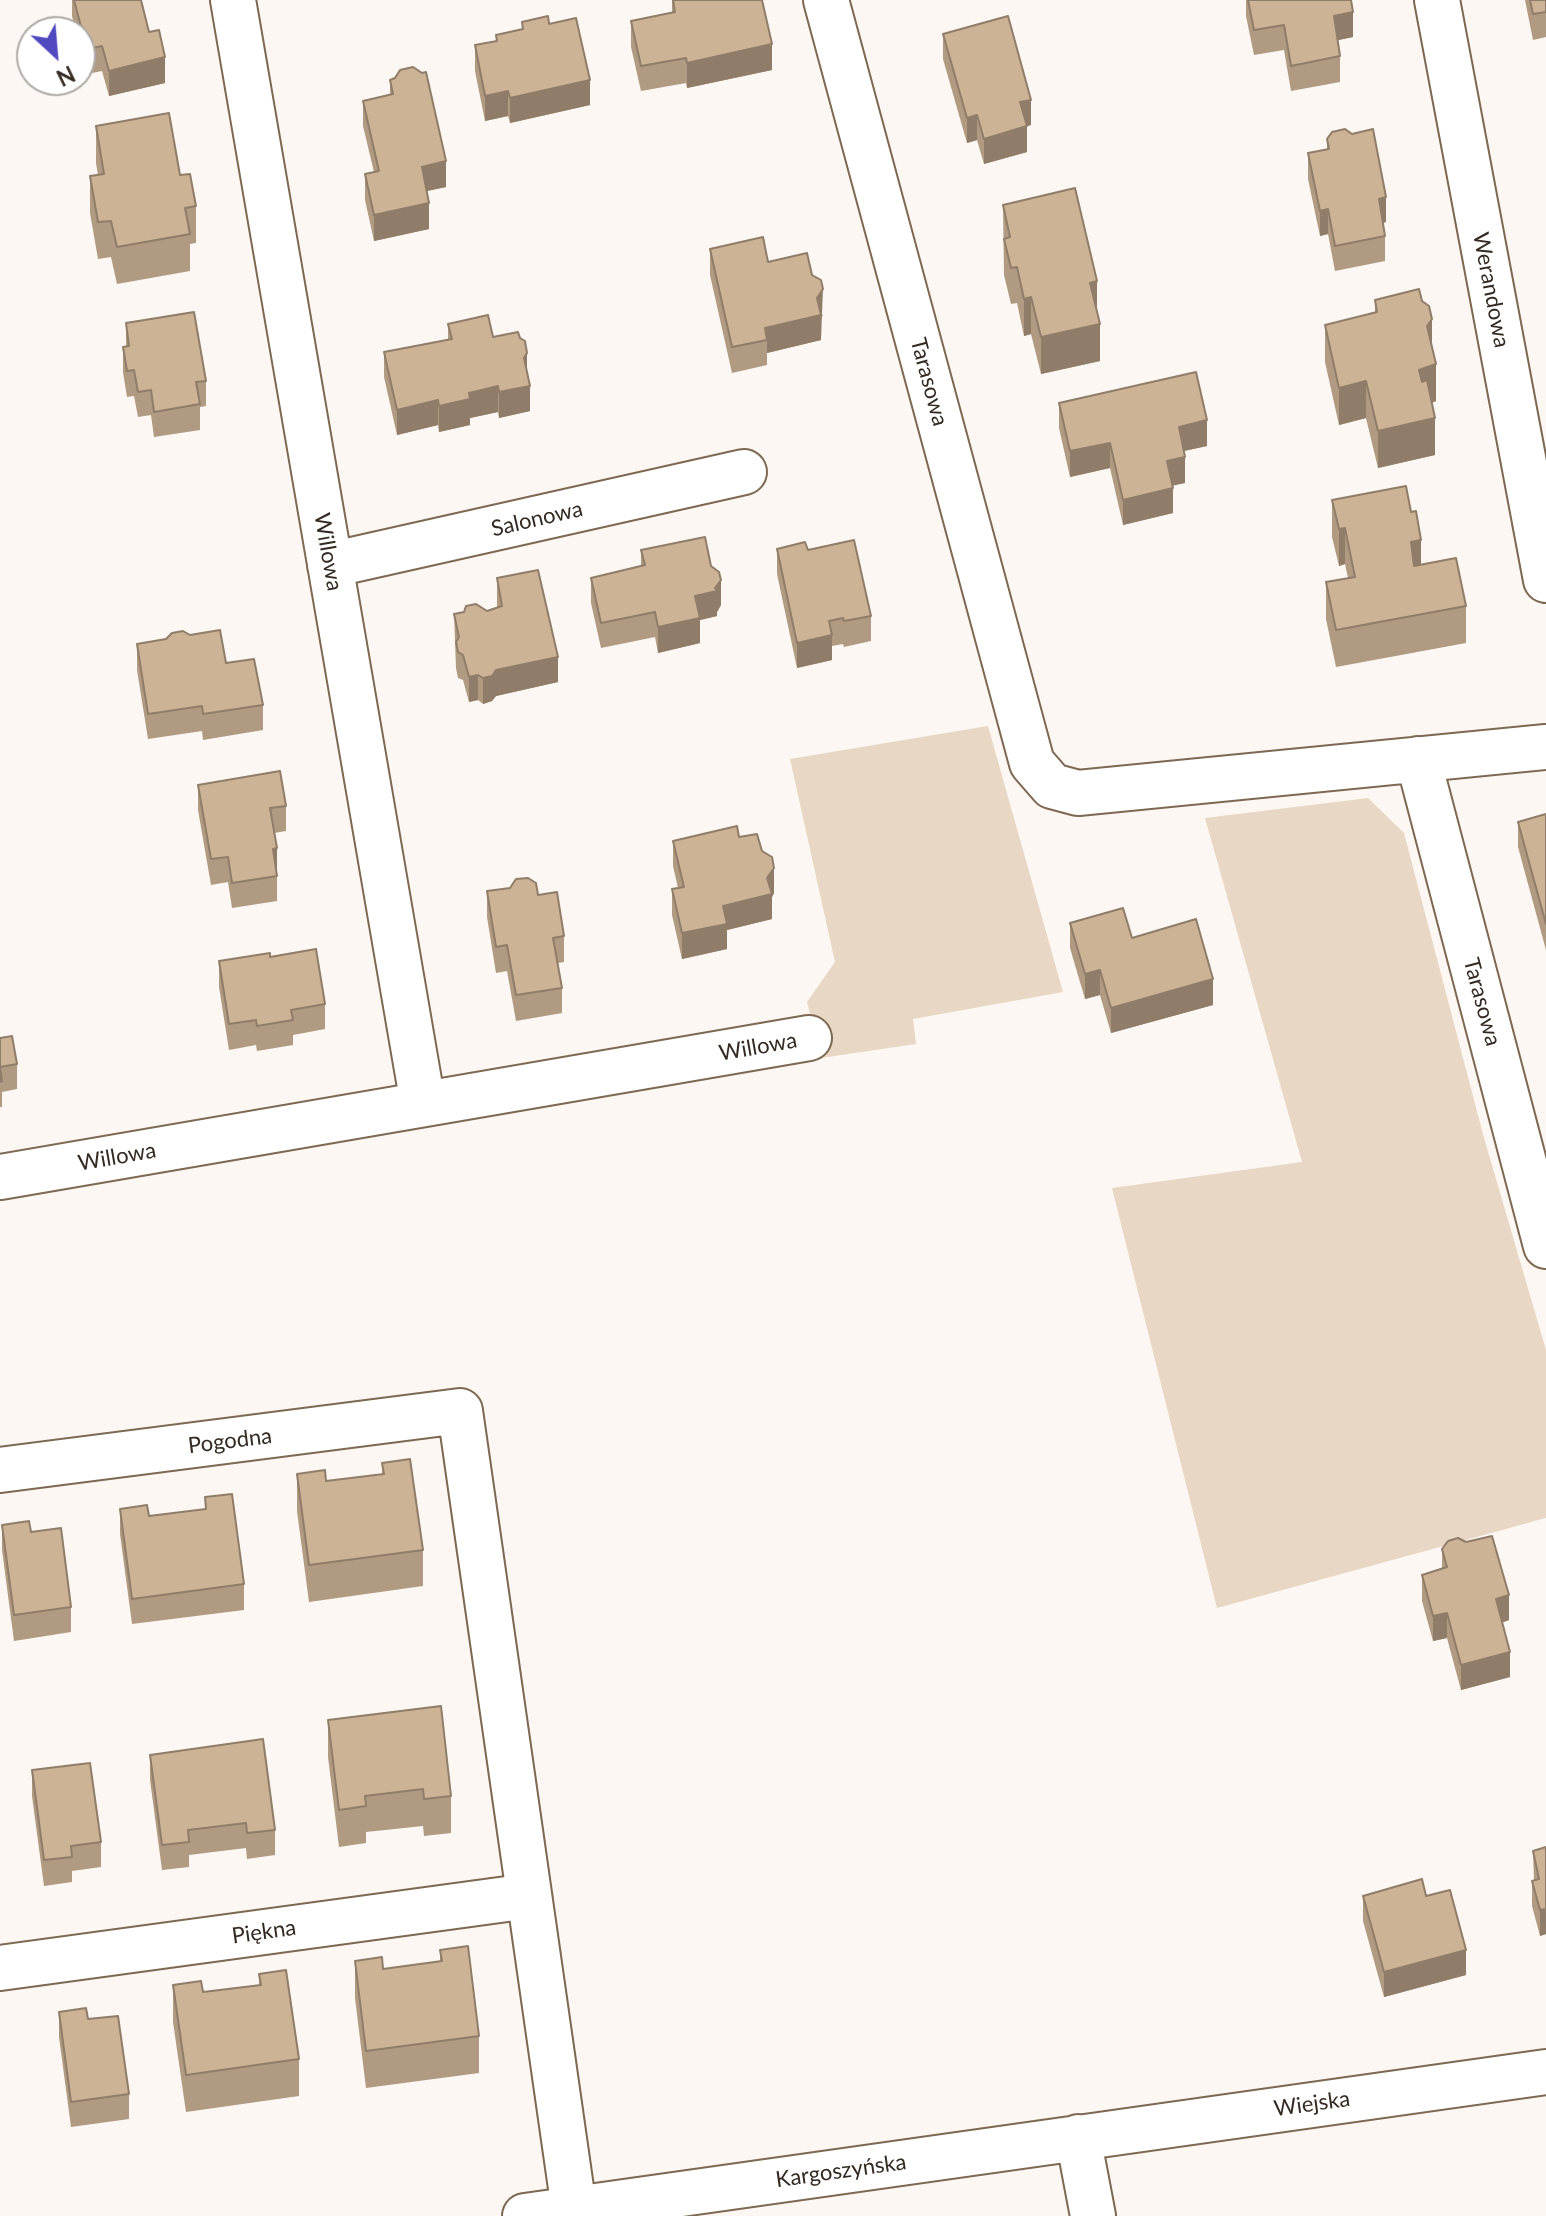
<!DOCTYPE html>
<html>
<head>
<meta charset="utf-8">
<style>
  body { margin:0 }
  #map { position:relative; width:1546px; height:2216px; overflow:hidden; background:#fcf7f2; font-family:Lato,sans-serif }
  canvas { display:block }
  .north { position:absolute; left:16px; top:16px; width:80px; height:80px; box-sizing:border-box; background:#fff; border:2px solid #adaaa6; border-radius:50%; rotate:154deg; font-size:22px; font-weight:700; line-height:32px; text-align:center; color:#332a21 }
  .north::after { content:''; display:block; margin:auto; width:28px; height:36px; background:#5049c0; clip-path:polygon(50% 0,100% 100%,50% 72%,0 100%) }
</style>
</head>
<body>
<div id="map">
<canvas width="1546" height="2216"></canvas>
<div class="north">N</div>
</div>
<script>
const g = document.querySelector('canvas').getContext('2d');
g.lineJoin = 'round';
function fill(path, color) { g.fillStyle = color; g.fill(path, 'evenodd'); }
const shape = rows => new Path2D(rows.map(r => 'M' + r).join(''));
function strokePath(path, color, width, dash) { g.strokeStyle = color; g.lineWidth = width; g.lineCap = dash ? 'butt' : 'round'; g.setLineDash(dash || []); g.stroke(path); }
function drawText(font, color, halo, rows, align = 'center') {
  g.font = font + ' Lato,sans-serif'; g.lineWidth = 6; g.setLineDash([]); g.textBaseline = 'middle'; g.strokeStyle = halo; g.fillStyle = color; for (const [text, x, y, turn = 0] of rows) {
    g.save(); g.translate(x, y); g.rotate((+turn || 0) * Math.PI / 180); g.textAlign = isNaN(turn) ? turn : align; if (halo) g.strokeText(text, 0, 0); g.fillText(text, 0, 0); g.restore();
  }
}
const green = shape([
  [988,726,1063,992,913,1019,916,1044,821,1058,807,1002,835,962,790,759],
  [1368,798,1404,833,1484,1138,1546,1350,1546,1518,1217,1608,1112,1188,1302,1162,1205,818]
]);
const minor = shape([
  [233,0,423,1104],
  [826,0,1032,763,1052,786,1078,793,1546,747],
  [1437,0,1546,580],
  [330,565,744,472],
  [1418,759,1546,1246],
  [0,1177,809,1038],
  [0,1470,460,1411,574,2209],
  [0,1968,529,1896],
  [1078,2137,1093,2216],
  [525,2216,1546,2072]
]);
const wall = shape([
  [72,0,141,0,149,32,165,83,109,96,102,71,87,74,80,47,80,32,76,32,72,16],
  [672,0,762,0,772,70,687,88,686,83,641,91,631,47,631,21,672,12],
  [1246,0,1351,0,1353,37,1338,40,1340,56,1340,82,1291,91,1284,50,1254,55,1246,16],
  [1525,0,1546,0,1546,37,1533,40],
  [522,22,549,24,590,105,510,123,508,116,485,121,475,71,475,45,496,41,496,35,522,29],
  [943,34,1031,125,1027,126,1027,152,984,164,977,140,967,143,943,59],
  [390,80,446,187,427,191,429,229,374,241,365,200,365,174,374,172,363,126,363,101,390,94],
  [96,126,180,175,196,206,196,243,190,244,190,271,117,284,111,257,98,259,90,213,90,176,98,175,96,163],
  [1327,139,1386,222,1383,223,1385,236,1385,261,1335,271,1328,234,1320,236,1308,179,1308,153,1327,149],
  [1003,205,1097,313,1100,361,1041,374,1031,334,1024,336,1017,303,1011,304,1004,275],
  [710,249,768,262,823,315,821,318,821,340,767,353,767,365,732,373,710,275],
  [1375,300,1432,348,1436,401,1432,403,1435,455,1378,468,1366,418,1339,425,1325,362,1325,325,1375,313],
  [126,323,206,381,206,406,200,407,200,430,154,437,151,415,138,417,134,396,127,397,123,372,123,347,126,347],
  [448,324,493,337,527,374,530,411,499,418,498,412,470,418,470,425,439,432,438,425,397,435,384,377,384,352,448,340],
  [1059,403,1207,446,1184,451,1185,483,1172,485,1173,513,1123,525,1110,468,1070,477,1059,428],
  [1332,500,1421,564,1466,606,1466,643,1336,667,1326,619,1326,582,1348,578,1345,564,1339,566,1332,537],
  [777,549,808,550,871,616,871,641,844,647,843,644,832,646,832,660,797,668,777,574],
  [641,550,711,566,721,605,717,612,717,616,700,620,700,643,658,653,655,637,601,648,591,603,591,578,641,566],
  [497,578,558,682,496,696,492,701,483,704,478,700,469,702,463,680,458,678,456,668,454,614,487,611,497,608],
  [137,644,226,663,263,705,263,730,203,740,202,731,148,739,137,670],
  [198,785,286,806,286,831,274,833,277,848,277,901,232,908,228,882,211,885,198,810],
  [1546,814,1546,950,1518,847,1518,822],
  [739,837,774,893,772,897,772,919,727,930,727,949,682,959,672,915,672,889,678,888,673,866,673,841],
  [487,891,538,895,564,936,564,962,558,963,562,988,562,1013,516,1021,507,971,496,973,487,917],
  [1070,923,1132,938,1213,1005,1111,1033,1100,995,1085,999,1070,948],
  [270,957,325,1004,325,1029,293,1035,293,1045,257,1051,256,1045,229,1050,219,987,219,961],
  [0,1038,17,1064,17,1089,2,1092,2,1107,0,1107],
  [382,1463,423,1550,423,1586,309,1602,297,1511,297,1474,326,1481,382,1474],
  [205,1497,244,1584,244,1610,132,1624,120,1534,120,1509,149,1516,205,1509],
  [2,1525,71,1607,71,1632,14,1641,2,1550],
  [1442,1549,1509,1620,1502,1623,1510,1677,1461,1690,1447,1638,1433,1641,1422,1601,1422,1575,1442,1569],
  [328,1720,451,1796,451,1833,424,1836,423,1826,366,1832,366,1843,339,1847,328,1757],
  [150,1755,275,1830,275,1855,247,1859,246,1848,189,1855,189,1867,162,1870,150,1780],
  [32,1770,101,1842,101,1867,72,1871,72,1882,44,1886,32,1796],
  [1546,1847,1546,1934,1540,1936,1532,1906,1532,1881,1534,1881,1533,1851],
  [1363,1896,1426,1896,1466,1975,1384,1997,1363,1921],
  [440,1950,479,2036,479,2073,366,2088,355,1998,355,1961,383,1969,440,1961],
  [259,1974,299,2059,299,2096,186,2112,173,2022,173,1985,203,1992,259,1985],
  [59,2012,88,2019,129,2094,129,2119,71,2127,59,2037]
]);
const shadedWall = shape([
  [1353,12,1353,37,1334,41,1334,16],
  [772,44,772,70,687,88,687,63],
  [165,57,165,83,109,96,109,71],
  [590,80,590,105,510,123,510,98],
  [508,91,508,116,485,121,485,96],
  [1031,100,1031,125,1020,128,1020,102],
  [977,115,977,140,967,143,967,118],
  [1027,126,1027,152,984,164,984,139],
  [446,161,446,187,422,192,422,167],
  [1386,197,1386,222,1379,224,1379,199],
  [429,203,429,229,374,241,374,215],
  [1328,209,1328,234,1320,236,1320,211],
  [1097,281,1097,318,1090,283],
  [823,289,821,340,767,353,767,340,765,328,817,298],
  [1031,297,1031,334,1024,336,1024,299],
  [1432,319,1432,356,1427,326],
  [1100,324,1100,361,1041,374,1041,337],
  [527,353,527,378,524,358],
  [1436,364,1436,401,1419,407,1419,370],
  [1366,381,1366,418,1339,425,1339,388],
  [498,386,498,412,470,418,470,425,439,432,439,406,469,393],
  [530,386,530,411,499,418,499,392],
  [438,400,438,425,397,435,397,410],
  [1435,418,1435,455,1378,468,1378,431],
  [1207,420,1207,446,1179,452,1179,427],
  [1110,443,1110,468,1070,477,1070,451],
  [1185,457,1185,483,1167,487,1167,461],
  [1173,488,1173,513,1123,525,1123,500],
  [1345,528,1345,564,1339,566,1339,529],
  [1421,540,1421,577,1411,579,1411,542],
  [721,580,721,605,717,612,717,616,700,620,700,643,658,653,658,627,695,596,715,588],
  [832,635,832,660,797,668,797,643],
  [558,657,558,682,496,696,492,701,483,704,483,678,496,670],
  [478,675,478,700,469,702,469,677],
  [277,848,277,874,273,849],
  [774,868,774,893,772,897,772,919,727,930,727,949,682,959,682,933,767,878],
  [1100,970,1100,995,1085,999,1085,974],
  [1213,979,1213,1005,1111,1033,1111,1008],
  [1509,1595,1509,1620,1496,1624,1496,1599],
  [1447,1613,1447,1638,1433,1641,1433,1616],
  [1510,1652,1510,1677,1461,1690,1461,1665],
  [1546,1909,1546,1934,1540,1936,1540,1910],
  [1466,1950,1466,1975,1384,1997,1384,1972]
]);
const building = shape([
  [74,0,141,0,149,32,159,30,165,57,109,71,102,46,87,49,74,0],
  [673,0,762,0,772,44,687,63,686,58,641,66,631,21,675,12,673,0],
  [1248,0,1351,0,1353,12,1334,16,1340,56,1291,66,1284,25,1254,30,1248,0],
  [1530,0,1546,0,1546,12,1533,14,1530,0],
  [548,16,549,24,576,18,590,80,510,98,508,91,485,96,475,45,497,41,496,35,523,29,522,22,548,16],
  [1008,16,1031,100,1020,102,1027,126,984,139,977,115,967,118,943,34,1008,16],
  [413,67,422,73,426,72,446,161,422,167,429,203,374,215,365,174,379,171,363,101,393,94,390,80,395,78,400,70,413,67],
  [169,113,180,175,190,174,196,206,185,208,190,234,117,247,111,221,98,222,90,176,104,174,96,126,169,113],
  [1345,129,1352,134,1373,129,1386,197,1379,199,1385,236,1335,246,1328,209,1320,211,1308,153,1329,149,1327,139,1332,132,1345,129],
  [1075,188,1097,281,1090,283,1100,324,1041,337,1031,297,1024,299,1017,267,1011,268,1004,239,1010,237,1003,205,1075,188],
  [763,237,768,262,807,253,812,275,821,280,823,289,817,298,821,315,765,328,767,340,732,347,710,249,763,237],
  [1419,289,1422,301,1429,306,1432,319,1427,326,1436,364,1419,370,1422,382,1427,380,1435,418,1378,431,1366,381,1339,388,1325,325,1377,312,1375,300,1419,289],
  [194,312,206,381,196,382,200,404,154,412,151,390,138,392,134,370,127,371,123,347,129,346,126,323,194,312],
  [488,315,493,337,518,332,520,338,525,341,527,353,524,358,530,386,499,392,498,386,469,393,470,399,439,406,438,400,397,410,384,352,452,339,448,324,488,315],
  [1196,372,1207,420,1179,427,1185,457,1167,461,1173,488,1123,500,1110,443,1070,451,1059,403,1196,372],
  [1406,486,1411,512,1416,511,1421,540,1411,542,1414,566,1456,558,1466,606,1336,630,1326,582,1355,577,1345,528,1339,529,1332,500,1406,486],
  [705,537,711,566,719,572,721,580,715,588,717,591,695,596,700,618,658,627,655,612,601,623,591,578,645,565,641,550,705,537],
  [854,540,871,616,844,621,843,618,829,621,832,635,797,643,777,549,805,542,808,550,854,540],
  [538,570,558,657,496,670,492,676,483,678,478,675,469,677,463,655,458,652,456,642,459,637,454,614,464,612,466,606,476,604,487,611,502,606,497,578,538,570],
  [220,630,226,663,254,659,263,705,203,714,202,706,148,714,137,644,166,639,172,633,183,631,190,635,220,630],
  [280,771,286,806,270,808,277,848,273,849,277,876,232,883,228,857,211,859,198,785,280,771],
  [1546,814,1546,924,1518,822,1546,814],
  [737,826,739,837,757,834,762,851,772,857,774,868,767,878,772,894,723,906,727,924,682,933,672,889,684,887,673,841,737,826],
  [528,878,536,883,538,895,557,892,564,936,553,938,562,988,516,995,507,945,496,947,487,891,510,888,516,879,528,878],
  [1123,908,1132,938,1196,919,1213,979,1111,1008,1100,970,1085,974,1070,923,1123,908],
  [316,949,325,1004,291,1010,293,1020,257,1026,256,1020,229,1024,219,961,270,953,270,957,316,949],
  [12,1036,17,1064,0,1067,2,1081,0,1082,0,1038,12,1036],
  [410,1459,423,1550,309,1565,297,1474,325,1470,326,1481,384,1474,382,1463,410,1459],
  [232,1494,244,1584,132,1599,120,1509,147,1505,149,1516,206,1509,205,1497,232,1494],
  [29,1521,31,1532,61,1528,71,1607,14,1615,2,1525,29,1521],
  [1492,1536,1509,1595,1496,1599,1510,1652,1461,1665,1447,1613,1433,1616,1422,1575,1447,1567,1442,1549,1448,1541,1458,1538,1466,1542,1492,1536],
  [441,1706,451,1796,424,1799,423,1789,365,1796,366,1806,339,1810,328,1720,441,1706],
  [263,1739,275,1830,247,1833,246,1823,188,1830,189,1842,162,1845,150,1755,263,1739],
  [90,1763,101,1842,71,1846,72,1857,44,1860,32,1770,90,1763],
  [1546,1847,1546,1909,1540,1910,1532,1881,1539,1879,1533,1851,1546,1847],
  [1422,1879,1426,1896,1450,1890,1466,1950,1384,1972,1363,1896,1422,1879],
  [468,1946,479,2036,366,2051,355,1961,382,1957,383,1969,442,1961,440,1950,468,1946],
  [286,1970,299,2059,186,2075,173,1985,201,1981,203,1992,261,1985,259,1974,286,1970],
  [86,2008,88,2019,118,2016,129,2094,71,2102,59,2012,86,2008]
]);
const streetNames = [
  ["Werandowa",1491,290,79],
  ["Tarasowa",929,382,75],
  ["Salonowa",537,519,-13],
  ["Willowa",328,552,80],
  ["Tarasowa",1482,1002,75],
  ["Willowa",758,1047,-10],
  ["Willowa",117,1157,-10],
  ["Pogodna",230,1441,-7],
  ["Piękna",264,1932,-8],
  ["Wiejska",1312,2104,-8],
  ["Kargoszyńska",841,2171,-8]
];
fill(green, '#e8d7c4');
strokePath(minor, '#7d6953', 48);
strokePath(minor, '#fff', 44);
fill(wall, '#b09a81');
fill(shadedWall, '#907d69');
fill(building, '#cdb396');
strokePath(building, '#907d69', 2);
drawText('22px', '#332a21', '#fff', streetNames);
</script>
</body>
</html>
